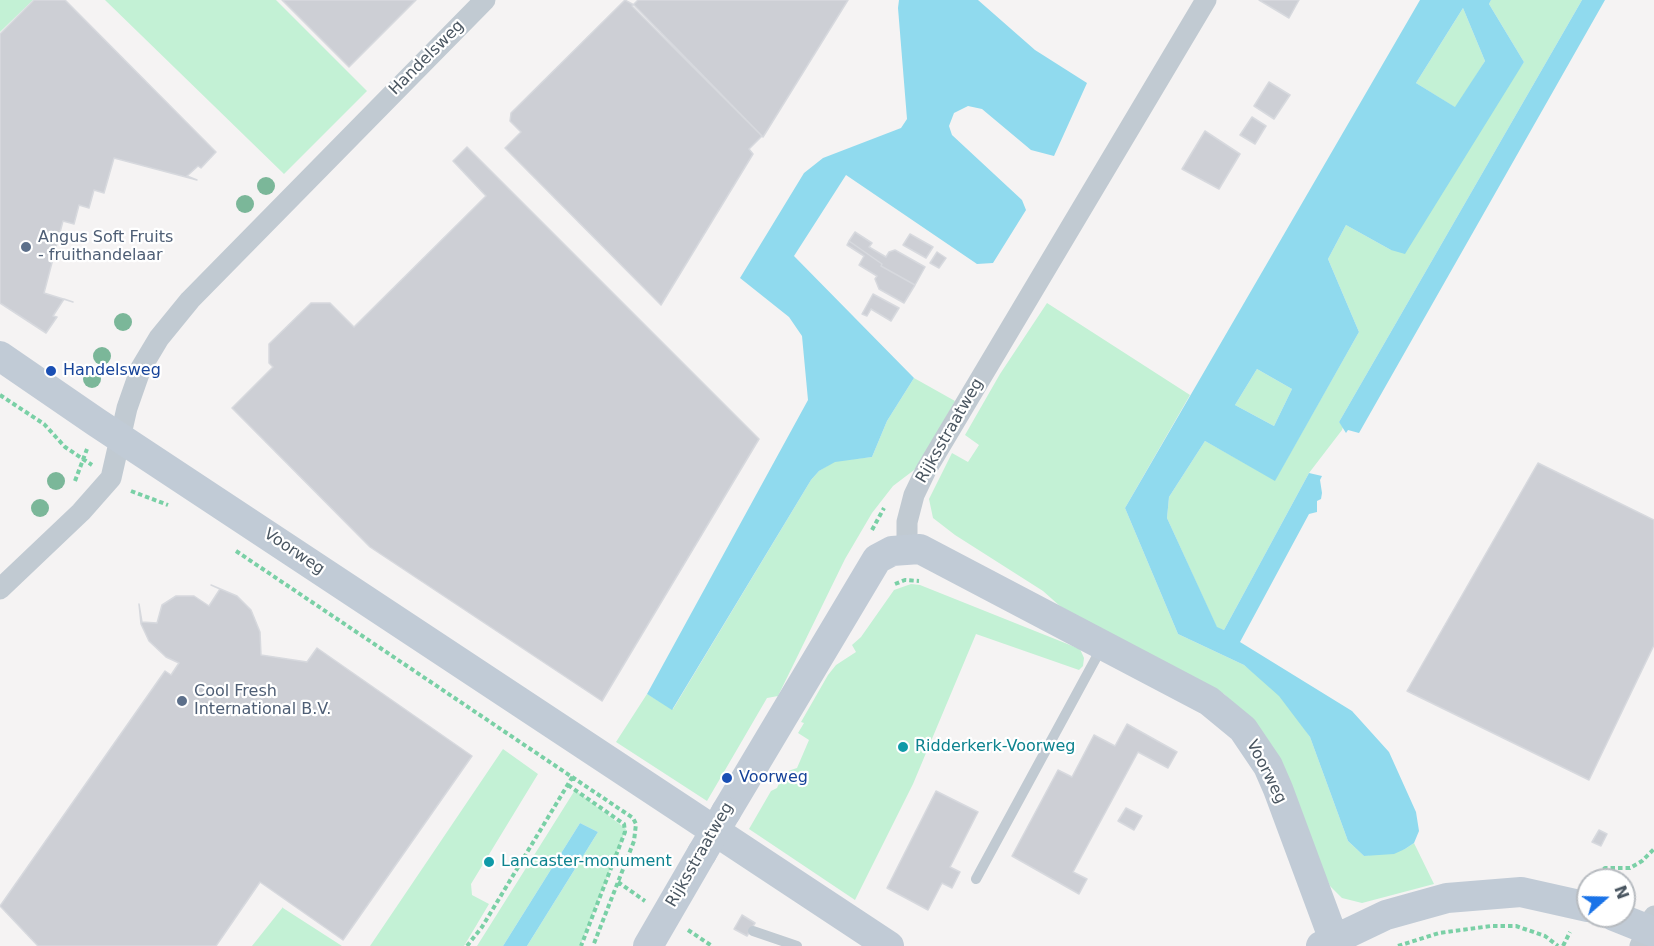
<!DOCTYPE html>
<html>
<head>
<meta charset="utf-8">
<style>
  body { margin:0 }
  #map { position:relative; width:1654px; height:946px; overflow:hidden; background:#f5f3f3; font-family:"DejaVu Sans",sans-serif }
  canvas { display:block }
  .north { position:absolute; left:1576px; top:868px; width:60px; height:60px; box-sizing:border-box; background:#fff; border:2px solid #b7bbc0; border-radius:50%; rotate:70deg; font-size:16px; font-weight:700; line-height:24px; text-align:center; color:#4a5661 }
  .north::after { content:''; display:block; margin:auto; width:21px; height:27px; background:#1a73e8; clip-path:polygon(50% 0,100% 100%,50% 72%,0 100%) }
</style>
</head>
<body>
<div id="map">
<canvas width="1654" height="946"></canvas>
<div class="north">N</div>
</div>
<script>
const g = document.querySelector('canvas').getContext('2d');
g.lineJoin = 'round';
function fill(path, color) { g.fillStyle = color; g.fill(path, 'evenodd'); }
const shape = rows => new Path2D(rows.map(r => 'M' + r).join(''));
function strokePath(path, color, width, dash) { g.strokeStyle = color; g.lineWidth = width; g.lineCap = dash ? 'butt' : 'round'; g.setLineDash(dash || []); g.stroke(path); }
function drawText(font, color, halo, rows, align = 'center') {
  g.font = font + ' "DejaVu Sans",sans-serif'; g.lineWidth = 4.5; g.setLineDash([]); g.textBaseline = 'middle'; g.strokeStyle = halo; g.fillStyle = color; for (const [text, x, y, turn = 0] of rows) {
    g.save(); g.translate(x, y); g.rotate((+turn || 0) * Math.PI / 180); g.textAlign = isNaN(turn) ? turn : align; if (halo) g.strokeText(text, 0, 0); g.fillText(text, 0, 0); g.restore();
  }
}
const green = shape([
  [0,0,33,0,0,32],
  [105,0,276,0,367,91,284,174],
  [1491,0,1582,0,1339,422,1343,427,1342,430,1309,473,1224,630,1217,628,1167,518,1169,497,1205,441,1275,480,1359,332,1328,259,1346,225,1391,250,1524,62,1489,4],
  [1463,8,1485,61,1456,108,1416,83],
  [1047,303,1190,395,1125,508,1178,634,1244,665,1282,695,1310,737,1348,841,1364,856,1405,849,1414,843,1434,884,1362,903,1342,898,1330,886,1257,726,1224,694,1061,607,1043,591,955,535,933,518,929,499,952,453,968,462,979,445,965,435,1000,374],
  [1257,369,1292,389,1274,426,1235,405],
  [914,378,955,401,918,467,893,486,872,513,845,559,778,696,767,698,707,801,616,742,647,694,673,709,811,480,819,471,835,461,872,457,887,421],
  [911,584,920,585,1080,649,1084,658,1083,666,1079,670,976,634,913,784,855,900,749,829,771,791,777,788,781,779,779,776,783,777,788,771,797,768,809,740,798,733,804,723,801,722,828,675,836,665,856,652,852,645,861,637,894,590],
  [503,749,538,774,471,884,472,895,489,904,464,946,370,946],
  [575,790,626,829,580,946,527,946,598,832,580,823,503,946,477,946],
  [283,907,283,908,342,946,252,946]
]);
const water = shape([
  [899,0,978,0,1035,50,1087,83,1054,156,1031,150,982,109,968,106,954,113,949,126,952,135,1022,200,1026,210,993,263,977,264,846,175,794,256,914,378,887,421,872,457,835,462,819,471,811,480,672,710,647,694,808,400,802,336,789,317,740,278,804,173,823,158,901,128,907,119,898,8],
  [1420,0,1491,0,1489,4,1524,62,1405,254,1391,250,1346,225,1328,259,1359,332,1275,481,1205,441,1169,497,1167,518,1217,627,1224,630,1309,473,1322,476,1320,480,1322,493,1321,499,1317,501,1317,512,1309,514,1240,642,1352,711,1389,752,1416,812,1419,831,1414,843,1405,849,1394,854,1364,856,1348,841,1310,737,1279,696,1244,665,1178,634,1125,508],
  [1463,8,1485,61,1455,107,1416,83],
  [1257,369,1292,389,1274,426,1235,405],
  [1582,0,1605,0,1359,433,1348,430,1346,433,1339,422],
  [580,823,598,832,527,946,503,946]
]);
const building = shape([
  [34,0,65,0,216,152,201,168,198,166,187,176,197,180,114,158,104,193,94,190,89,208,79,205,74,224,63,221,44,293,73,302,64,299,53,316,57,317,46,333,0,303,0,34,34,0],
  [282,0,416,0,349,67,282,0],
  [625,0,634,5,762,136,749,149,753,154,661,305,505,148,521,132,510,121,511,113,625,0],
  [638,0,848,0,763,137,632,6,638,0],
  [1259,0,1299,0,1289,18,1259,0],
  [1269,82,1290,95,1274,119,1254,106,1269,82],
  [1252,117,1266,126,1255,144,1240,135,1252,117],
  [1205,131,1240,154,1219,189,1182,169,1205,131],
  [467,147,759,439,602,701,370,547,232,408,273,367,269,363,269,344,311,303,330,303,354,327,486,196,453,161,467,147],
  [855,232,872,243,869,247,886,257,889,252,895,250,925,267,915,285,881,266,882,264,849,241,855,232],
  [910,234,933,247,926,258,903,245,910,234],
  [849,241,882,264,881,266,915,285,904,303,879,289,875,279,877,276,859,265,864,256,847,245,849,241],
  [937,252,946,258,939,268,930,263,937,252],
  [873,294,899,308,891,321,871,309,867,316,862,314,873,294],
  [1538,463,1654,520,1654,645,1589,780,1407,691,1538,463],
  [211,585,237,596,251,610,260,632,261,655,307,662,317,648,472,756,343,940,260,882,216,946,38,946,0,906,165,671,171,675,179,663,166,657,149,641,141,624,139,604,142,622,157,623,162,605,176,596,194,596,209,606,220,589,211,585],
  [1127,724,1177,752,1168,768,1138,752,1073,872,1087,879,1079,894,1012,856,1058,770,1072,777,1094,735,1115,746,1127,724],
  [901,741,909,744,905,753,897,749,901,741],
  [936,791,978,812,950,867,960,872,952,888,942,883,928,910,887,888,936,791],
  [1126,808,1142,816,1134,830,1118,821,1126,808],
  [1599,830,1607,834,1601,846,1592,842,1599,830],
  [742,915,755,923,747,936,734,929,742,915]
]);
const path = shape([
  [0,395,44,424,65,447,92,465],
  [75,481,87,449],
  [131,491,168,505],
  [872,530,884,508],
  [236,551,633,818,636,824,634,841,593,946],
  [895,584,905,580,919,581],
  [568,785,624,824,625,832,581,946],
  [1593,880,1605,868,1630,868,1642,861,1654,849],
  [618,882,645,901],
  [688,930,712,946],
  [467,946,482,927,573,776],
  [1398,946,1439,933,1491,926,1516,926,1545,936,1558,946],
  [1563,946,1570,932]
]);
const lane = shape([
  [976,879,1102,647],
  [753,931,797,946]
]);
const street = shape([
  [907,548,907,522,914,495,926,470,1206,0],
  [0,589,81,512,111,478,127,408,141,368,159,338,190,300,485,0],
  [1640,946,1654,916]
]);
const secondary = shape([
  [0,356,96,422,889,946],
  [726,812,877,559,892,551,920,549,1209,701,1243,729,1268,766,1278,789,1334,940],
  [1614,916,1654,932],
  [648,946,702,853],
  [1321,946,1386,915,1447,898,1521,892,1588,907]
]);
const secondaryBridge = shape([
  [702,853,726,812]
]);
const trees = [
  [266,186],
  [245,204],
  [123,322],
  [102,356],
  [92,379],
  [56,481],
  [40,508]
];
const markers = [
  [26,247,6,"#5c6f8a"],
  [51,371,6,"#1a4fb4"],
  [182,701,6,"#5c6f8a"],
  [903,747,6,"#0f9aa8"],
  [727,778,6,"#1a4fb4"],
  [489,862,6,"#0f9aa8"]
];
const streetNames = [
  ["Handelsweg",427,58,-45],
  ["Rijksstraatweg",950,431,-60],
  ["Voorweg",294,552,34],
  ["Voorweg",1266,772,63],
  ["Rijksstraatweg",700,855,-60]
];
const serviceNames = [
  ["Angus Soft Fruits",38,238],
  ["- fruithandelaar",38,256],
  ["Cool Fresh",194,692],
  ["International B.V.",194,710]
];
const transitNames = [
  ["Handelsweg",63,371],
  ["Voorweg",739,778]
];
const cultureNames = [
  ["Ridderkerk-Voorweg",915,747],
  ["Lancaster-monument",501,862]
];
fill(green, '#c3f1d5');
fill(water, '#90daee');
fill(building, '#cdcfd5');
strokePath(building, '#d7d9de', 1.5);
strokePath(path, '#7ad0a6', 4, [4.5, 3]);
strokePath(lane, '#c1cad2', 10);
strokePath(street, '#c1cad2', 21);
strokePath(secondary, '#c1cbd6', 30);
strokePath(secondaryBridge, '#c1cbd6', 30);
g.fillStyle = '#7bb799';
for (const [x, y] of trees) { g.beginPath(); g.arc(x, y, 9, 0, 2 * Math.PI); g.fill(); }
for (const [x, y, r, color] of markers) { const dot = new Path2D(); dot.arc(x, y, r, 0, 2 * Math.PI); g.fillStyle = color; g.fill(dot); strokePath(dot, '#fff', 2); }
drawText('16px', '#4a5661', '#fff', streetNames);
drawText('16px', '#4e5e75', '#fff', serviceNames, 'left');
drawText('16px', '#164399', '#fff', transitNames, 'left');
drawText('16px', '#0d838f', '#fff', cultureNames, 'left');
</script>
</body>
</html>
